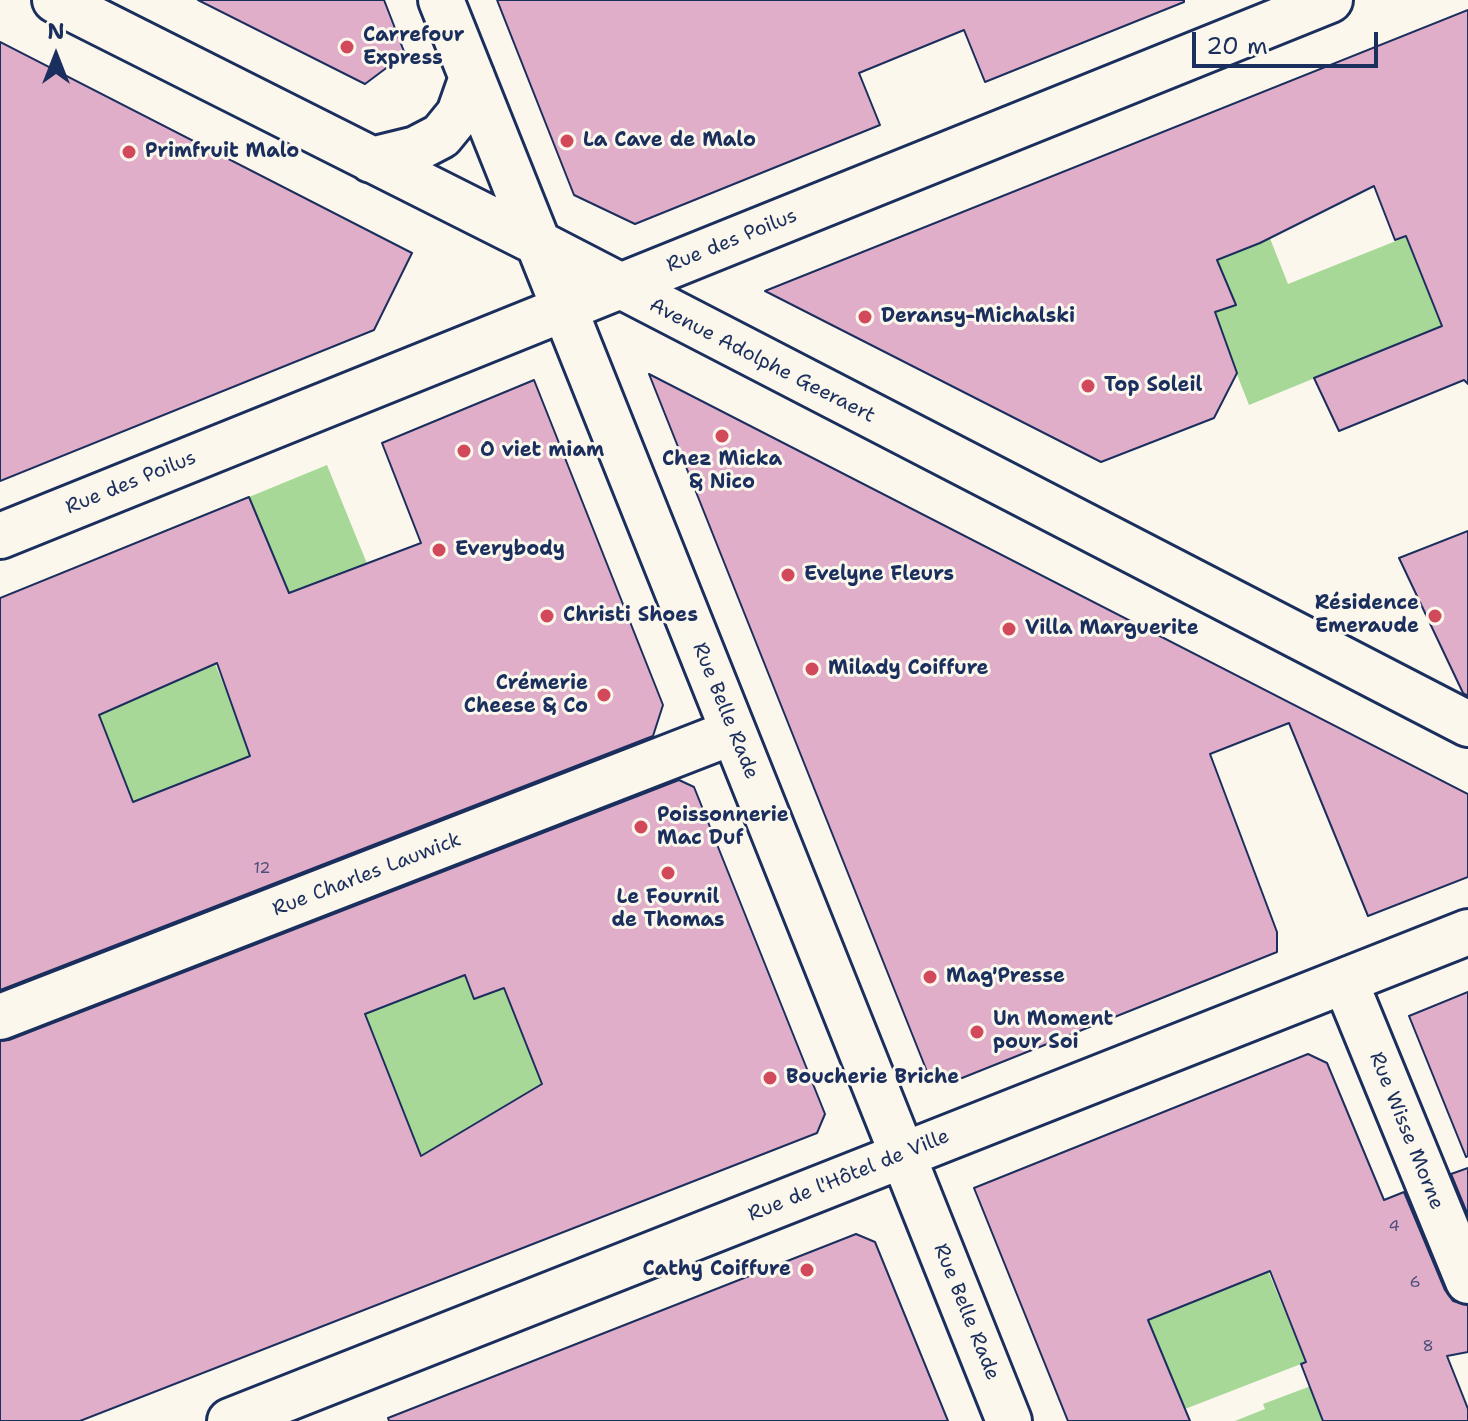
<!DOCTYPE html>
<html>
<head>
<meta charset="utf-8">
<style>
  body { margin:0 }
  #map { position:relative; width:1468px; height:1421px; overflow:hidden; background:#fbf7ec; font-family:"Shantell Sans",sans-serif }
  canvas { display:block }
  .north { position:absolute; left:16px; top:16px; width:80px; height:80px; -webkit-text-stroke:6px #fbf7ec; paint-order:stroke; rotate:0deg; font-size:22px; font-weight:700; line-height:32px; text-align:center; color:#1b2f5e }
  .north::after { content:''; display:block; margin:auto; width:28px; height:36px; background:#1b2f5e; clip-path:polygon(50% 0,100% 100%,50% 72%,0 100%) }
  .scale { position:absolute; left:1192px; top:32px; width:186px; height:36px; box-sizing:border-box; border:4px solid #1b2f5e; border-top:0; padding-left:10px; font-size:24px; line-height:28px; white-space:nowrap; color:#1b2f5e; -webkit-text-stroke:6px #fbf7ec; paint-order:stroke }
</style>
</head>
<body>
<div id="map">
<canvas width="1468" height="1421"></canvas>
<div class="north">N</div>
<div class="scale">20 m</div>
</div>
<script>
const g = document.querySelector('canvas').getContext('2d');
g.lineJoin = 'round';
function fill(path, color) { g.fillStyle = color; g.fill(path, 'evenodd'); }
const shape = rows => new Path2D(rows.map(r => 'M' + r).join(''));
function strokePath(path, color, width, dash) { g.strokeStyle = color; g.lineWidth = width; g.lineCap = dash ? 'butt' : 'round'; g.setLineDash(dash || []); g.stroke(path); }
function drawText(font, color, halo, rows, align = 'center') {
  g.font = font + ' "Shantell Sans",sans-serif'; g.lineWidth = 6; g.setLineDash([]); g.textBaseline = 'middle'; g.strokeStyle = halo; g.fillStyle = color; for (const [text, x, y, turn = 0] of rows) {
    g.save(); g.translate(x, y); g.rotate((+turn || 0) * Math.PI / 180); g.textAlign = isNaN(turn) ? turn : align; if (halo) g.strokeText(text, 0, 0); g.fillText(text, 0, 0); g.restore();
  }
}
const green = shape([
  [1258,208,1288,284,1436,225,1442,326,1249,405,1175,217],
  [327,465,368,566,300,588,262,607,248,573,276,561,249,497],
  [194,612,253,757,147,844,80,669,122,705,147,694],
  [451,940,474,999,504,988,526,1045,593,1129,444,1147,368,1176,397,1095,365,1014],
  [1268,1271,1306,1362,1185,1409,1148,1320],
  [1340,1375,1323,1421,1235,1421,1265,1409,1263,1404]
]);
const building = shape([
  [198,0,384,0,405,54,365,84,198,0],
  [497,0,1184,0,1184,2,985,82,964,30,859,73,880,125,635,224,574,195,497,0],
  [1468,10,1468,384,1464,380,1339,431,1314,378,1442,326,1406,236,1395,240,1374,186,1260,243,1217,260,1236,305,1215,312,1237,373,1214,418,1101,462,765,291,1468,10],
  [0,42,412,253,374,330,0,481,0,42],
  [649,374,1468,794,1468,877,1368,916,1289,723,1210,754,1277,932,1277,952,947,1084,928,1074,649,374],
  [534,380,663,705,653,736,0,990,0,598,249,497,289,593,421,543,382,443,534,380],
  [217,663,250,756,133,802,99,715,217,663],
  [1468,531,1468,696,1463,693,1399,558,1468,531],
  [679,780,694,787,825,1114,817,1133,80,1421,0,1421,0,1041,9,1040,679,780],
  [465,975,474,999,504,988,542,1084,421,1156,365,1014,465,975],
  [1468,992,1468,1156,1466,1157,1409,1016,1468,992],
  [1308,1054,1327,1063,1384,1200,1404,1192,1445,1290,1453,1301,1468,1305,1468,1352,1447,1356,1468,1409,1468,1421,1323,1421,1301,1364,1306,1362,1270,1271,1148,1320,1190,1421,1068,1421,974,1188,1308,1054],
  [1468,1168,1468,1215,1451,1174,1468,1168],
  [856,1234,875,1242,948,1421,389,1421,388,1418,856,1234]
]);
const minor = shape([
  [55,0,538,243,1468,724],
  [441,0,1009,1421],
  [371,160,416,149,441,136,459,114,472,77],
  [0,536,1330,0],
  [1345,981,1468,1281],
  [0,1017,733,732],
  [230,1421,1468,932]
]);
const markers = [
  [347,47,8,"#d1495b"],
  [567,141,8,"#d1495b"],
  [129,152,8,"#d1495b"],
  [865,317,8,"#d1495b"],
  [1088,386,8,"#d1495b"],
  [722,436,8,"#d1495b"],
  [464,451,8,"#d1495b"],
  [439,550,8,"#d1495b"],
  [788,575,8,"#d1495b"],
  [547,616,8,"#d1495b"],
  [1435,616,8,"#d1495b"],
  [1009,629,8,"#d1495b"],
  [812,669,8,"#d1495b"],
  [604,695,8,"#d1495b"],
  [641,827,8,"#d1495b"],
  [668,873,8,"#d1495b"],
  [930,977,8,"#d1495b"],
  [977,1032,8,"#d1495b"],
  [770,1078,8,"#d1495b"],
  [807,1270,8,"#d1495b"]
];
const numberNames = [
  ["12",262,869],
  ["4",1394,1227],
  ["6",1415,1283],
  ["8",1428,1347]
];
const poiNames = [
  ["Carrefour",363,36],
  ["Express",363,59],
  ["La Cave de Malo",583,141],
  ["Primfruit Malo",145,152],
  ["Deransy-Michalski",881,317],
  ["Top Soleil",1104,386],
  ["O viet miam",480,451],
  ["Chez Micka",722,460,"center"],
  ["& Nico",722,483,"center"],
  ["Everybody",455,550],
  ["Evelyne Fleurs",804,575],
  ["Résidence",1419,604,"right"],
  ["Emeraude",1419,627,"right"],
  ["Christi Shoes",563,616],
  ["Villa Marguerite",1025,629],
  ["Milady Coiffure",828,669],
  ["Crémerie",588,684,"right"],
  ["Cheese & Co",588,707,"right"],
  ["Poissonnerie",657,816],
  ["Mac Duf",657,839],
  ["Le Fournil",668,898,"center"],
  ["de Thomas",668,921,"center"],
  ["Mag'Presse",946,977],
  ["Un Moment",993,1020],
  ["pour Soi",993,1043],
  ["Boucherie Briche",786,1078],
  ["Cathy Coiffure",791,1270,"right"]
];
const streetNames = [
  ["Rue des Poilus",732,241,-22],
  ["Avenue Adolphe Geeraert",762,361,27],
  ["Rue des Poilus",131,483,-22],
  ["Rue Belle Rade",725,711,68],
  ["Rue Charles Lauwick",367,875,-21],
  ["Rue Wisse Morne",1406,1131,68],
  ["Rue de l'Hôtel de Ville",849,1176,-22],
  ["Rue Belle Rade",966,1312,68]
];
fill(green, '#a8d898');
fill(building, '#e1aeca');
strokePath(building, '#1b2f5e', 2);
strokePath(minor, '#1b2f5e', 50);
strokePath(minor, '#fbf7ec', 44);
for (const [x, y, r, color] of markers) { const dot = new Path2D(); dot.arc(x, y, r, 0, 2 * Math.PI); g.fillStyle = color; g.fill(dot); strokePath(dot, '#fbf7ec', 3); }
drawText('16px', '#4c4f79', null, numberNames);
drawText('bold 20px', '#1b2f5e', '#fbf7ec', poiNames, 'left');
drawText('20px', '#1b2f5e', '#fbf7ec', streetNames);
</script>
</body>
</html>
